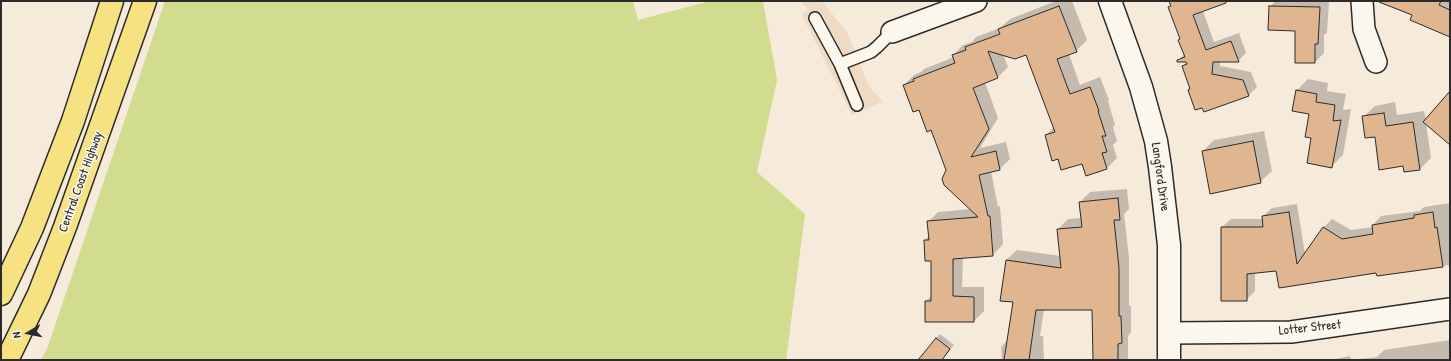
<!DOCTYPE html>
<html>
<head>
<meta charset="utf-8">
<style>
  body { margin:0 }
  #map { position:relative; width:1451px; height:361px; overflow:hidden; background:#f6eada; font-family:"Patrick Hand",sans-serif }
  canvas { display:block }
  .frame { position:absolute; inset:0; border:2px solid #2b2b2b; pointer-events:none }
  .north { position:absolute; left:8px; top:313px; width:40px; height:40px; -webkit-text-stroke:3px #fbf7ec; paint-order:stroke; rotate:260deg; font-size:11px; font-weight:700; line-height:16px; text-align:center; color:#2b2b2b }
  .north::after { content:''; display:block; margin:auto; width:14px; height:18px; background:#2b2b2b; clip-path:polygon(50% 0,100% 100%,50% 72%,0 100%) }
</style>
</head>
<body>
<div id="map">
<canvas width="1451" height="361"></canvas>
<div class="frame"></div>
<div class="north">N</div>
</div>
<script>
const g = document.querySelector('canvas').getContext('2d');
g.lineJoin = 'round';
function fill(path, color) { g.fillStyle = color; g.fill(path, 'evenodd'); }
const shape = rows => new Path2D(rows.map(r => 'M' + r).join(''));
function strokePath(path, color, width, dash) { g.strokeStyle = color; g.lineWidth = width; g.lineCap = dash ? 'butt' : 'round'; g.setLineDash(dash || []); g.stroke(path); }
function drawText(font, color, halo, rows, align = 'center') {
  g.font = font + ' "Patrick Hand",sans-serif'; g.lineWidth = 3; g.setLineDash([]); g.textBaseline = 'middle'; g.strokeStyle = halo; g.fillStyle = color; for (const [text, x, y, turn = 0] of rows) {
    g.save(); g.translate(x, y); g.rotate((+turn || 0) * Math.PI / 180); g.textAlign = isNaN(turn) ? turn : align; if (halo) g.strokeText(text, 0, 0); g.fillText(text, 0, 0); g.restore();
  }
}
const built = shape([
  [800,1,822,1,847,32,869,86,883,102,852,115,802,15,808,10]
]);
const green = shape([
  [165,1,633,1,638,20,710,1,763,1,777,80,757,172,805,214,786,360,41,360,47,349]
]);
const shadow = shape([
  [1056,1,1072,1,1087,40,1076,51,1069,54,1080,85,1100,77,1109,100,1108,101,1115,125,1113,127,1117,141,1113,145,1117,158,1106,169,1059,157,1046,135,1054,127,1026,54,1003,54,1008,67,998,77,985,82,998,118,980,148,1006,142,1010,159,1000,169,991,171,998,207,1000,206,1003,244,993,255,963,257,962,287,984,287,984,311,974,321,926,301,932,295,932,260,925,240,929,236,928,222,938,212,971,209,947,170,932,129,904,85,914,75,921,72,924,69,954,57,953,55,963,45,972,42,976,37,1000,28,1010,19],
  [1170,1,1217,1,1203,11,1214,42,1239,33,1246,53,1238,61,1220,61,1220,66,1251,72,1257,87,1249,95,1205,111,1189,90,1191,88,1183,66,1187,62,1187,61,1178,61,1184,54],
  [1275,1,1329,1,1327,33,1324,35,1324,53,1315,62,1296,30,1270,7],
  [1409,1,1450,1,1450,36,1413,15],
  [1308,79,1328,83,1327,91,1346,94,1343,110,1351,109,1343,155,1331,167,1313,137,1310,113,1297,90],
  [1450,93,1450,144,1426,123,1431,158,1420,169,1405,171,1403,165,1375,135,1363,117,1375,106,1395,102,1397,115,1424,111,1426,120],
  [1264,131,1272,171,1260,182,1211,193,1203,151,1214,140],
  [1127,189,1129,209,1124,214,1129,257,1129,306,1131,306,1131,332,1128,336,1128,360,1094,360,1093,309,1044,309,1040,336,1043,336,1044,360,1002,360,1001,347,1008,340,1014,302,1006,260,1017,250,1061,256,1058,229,1068,219,1082,218,1080,202,1090,192],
  [1450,203,1450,265,1378,275,1377,272,1277,270,1255,272,1255,291,1246,300,1222,227,1231,219,1263,219,1263,216,1272,208,1297,204,1305,254,1324,227,1332,219,1351,230,1373,227,1373,225,1381,216,1420,211,1424,207],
  [940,334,954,345,942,360,927,360,922,356],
  [1450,340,1450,360,1352,360,1377,357,1384,350],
  [1350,356,1351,360,1334,360,1335,359],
  [1265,359,1280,359,1279,360,1263,360]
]);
const building = shape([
  [1169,1,1226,1,1226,3,1193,15,1206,50,1231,41,1239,62,1213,62,1212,74,1243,80,1249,96,1204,112,1202,108,1195,110,1188,90,1190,89,1182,66,1187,64,1186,62,1177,62,1177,60,1185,57,1178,40,1180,39,1168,7,1171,6,1169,1],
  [1379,1,1441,1,1439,5,1450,10,1450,37,1410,20,1412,15,1379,2,1379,1],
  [1059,6,1077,52,1057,59,1070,94,1090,87,1099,111,1098,111,1106,136,1102,136,1107,152,1102,153,1107,169,1086,176,1082,164,1061,170,1058,159,1052,161,1045,135,1055,132,1026,55,1015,59,988,51,998,78,973,88,989,129,971,157,996,151,1000,170,979,175,988,216,990,216,993,256,953,259,953,296,974,297,974,322,925,322,925,301,931,301,931,261,925,261,924,240,929,240,927,221,978,217,944,185,942,179,946,170,931,130,927,132,919,110,913,112,903,85,914,81,913,79,955,63,952,55,966,50,965,47,1000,34,998,29,1059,6],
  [1269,6,1320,7,1318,44,1315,44,1315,63,1295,63,1295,31,1268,30,1269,6],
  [1296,90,1317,94,1316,102,1335,105,1333,121,1341,120,1332,168,1307,163,1311,138,1305,137,1309,114,1292,111,1296,90],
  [1450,91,1450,145,1423,122,1450,91],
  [1384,113,1386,126,1413,122,1420,170,1404,172,1403,166,1379,170,1375,137,1365,138,1362,116,1384,113],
  [1253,141,1261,183,1210,194,1202,151,1253,141],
  [1118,198,1120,220,1114,220,1119,268,1119,316,1121,316,1122,343,1118,344,1118,360,1093,360,1092,310,1036,310,1029,360,1004,360,1013,302,1000,301,1006,260,1061,268,1057,229,1082,227,1079,202,1118,198],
  [1289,212,1297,264,1323,227,1342,239,1373,234,1372,225,1414,218,1414,215,1433,212,1435,228,1437,227,1443,267,1377,276,1376,273,1279,288,1276,271,1247,274,1247,301,1221,301,1221,227,1263,227,1262,216,1289,212],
  [936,338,950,349,942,360,918,360,936,338]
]);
const lane = shape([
  [815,18,840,64,857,105],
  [840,64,871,52,877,47,892,32]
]);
const street = shape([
  [1362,1,1364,29,1376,62],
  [892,32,976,1],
  [1169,333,1291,332,1450,309]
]);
const secondary = shape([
  [1110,1,1141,87,1156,141,1160,167,1169,245,1169,360]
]);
const highway = shape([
  [1,294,32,228,73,121,112,1],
  [7,360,39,294,65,227,145,1]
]);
const streetNames = [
  ["Langford Drive",1160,177,82],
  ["Central Coast Highway",81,182,-70],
  ["Lotter Street",1310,328,-6]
];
fill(built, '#efdac4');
fill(green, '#d1dc8e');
fill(shadow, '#0003');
fill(building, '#e0b690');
strokePath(building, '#2b2b2b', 1);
strokePath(lane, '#2b2b2b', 14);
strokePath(street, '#2b2b2b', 24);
strokePath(secondary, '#2b2b2b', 25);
strokePath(highway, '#2b2b2b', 25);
strokePath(lane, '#fbf7ec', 11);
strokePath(street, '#fbf7ec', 21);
strokePath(secondary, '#fbf7ec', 22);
strokePath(highway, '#f7e281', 22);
drawText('13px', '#2b2b2b', '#fbf7ec', streetNames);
</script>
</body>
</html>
